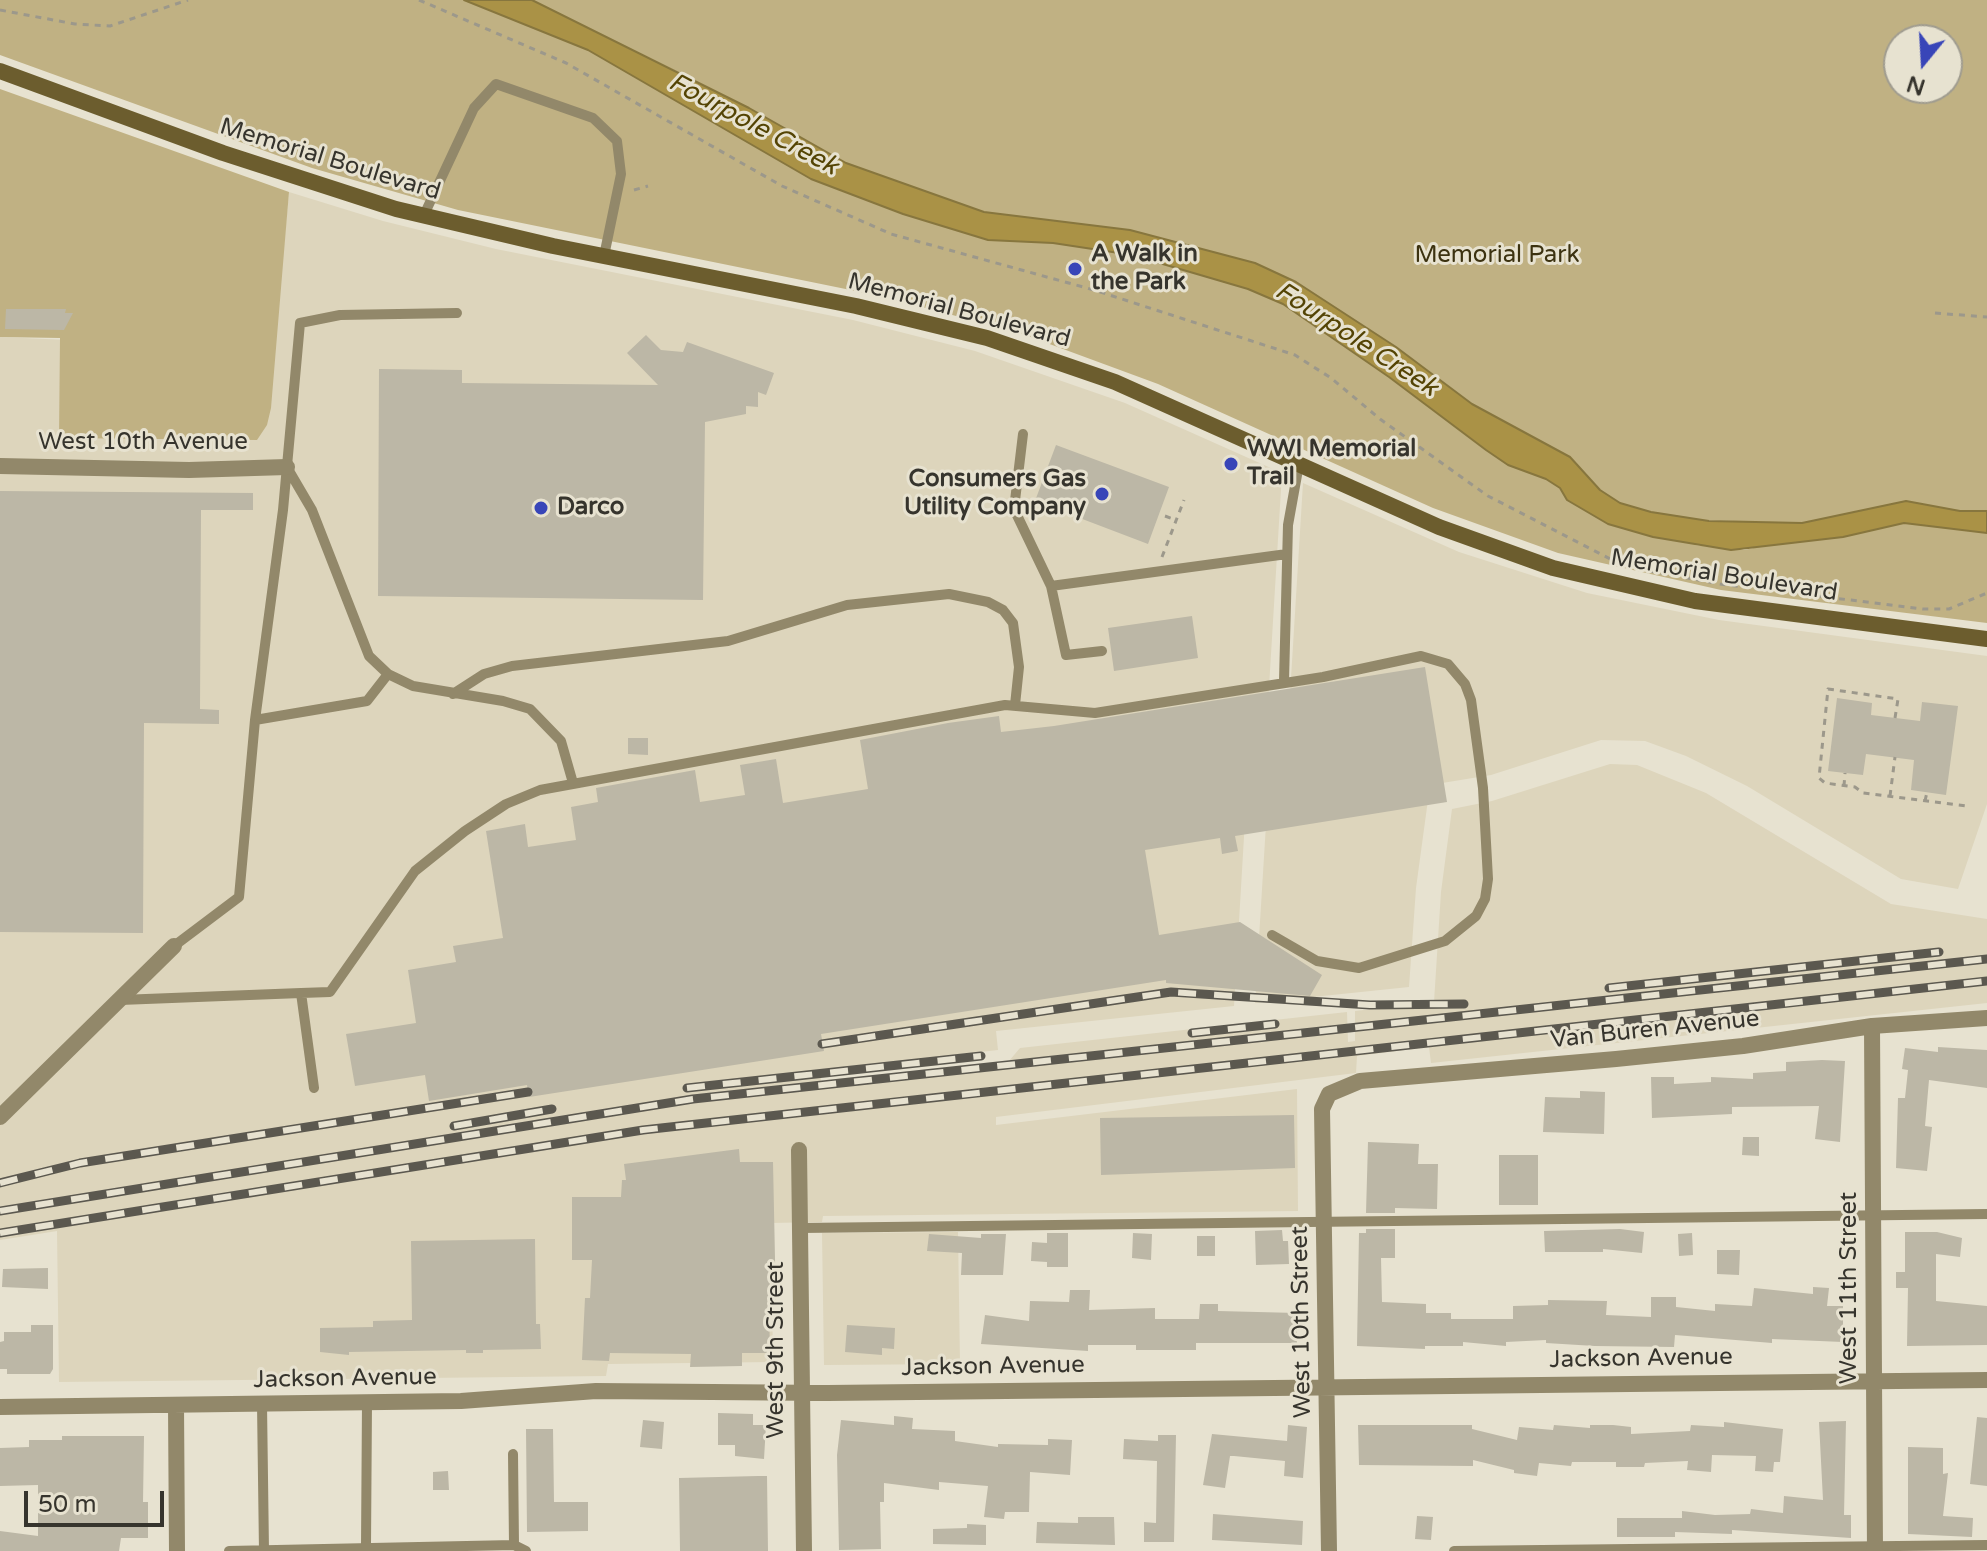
<!DOCTYPE html>
<html>
<head>
<meta charset="utf-8">
<style>
  body { margin:0 }
  #map { position:relative; width:1987px; height:1551px; overflow:hidden; background:#e7e2d0; font-family:"Varela Round",sans-serif }
  canvas { display:block }
  .north { position:absolute; left:1883px; top:24px; width:80px; height:80px; box-sizing:border-box; background:#e7e2d0; border:2px solid #a09c8f; border-radius:50%; rotate:198deg; font-size:22px; font-weight:700; line-height:32px; text-align:center; color:#36342d }
  .north::after { content:''; display:block; margin:auto; width:28px; height:36px; background:#3845b8; clip-path:polygon(50% 0,100% 100%,50% 72%,0 100%) }
  .scale { position:absolute; left:24px; top:1491px; width:140px; height:36px; box-sizing:border-box; border:4px solid #36342d; border-top:0; padding-left:10px; font-size:24px; line-height:28px; white-space:nowrap; color:#36342d; -webkit-text-stroke:6px #e7e2d0; paint-order:stroke }
</style>
</head>
<body>
<div id="map">
<canvas width="1987" height="1551"></canvas>
<div class="north">N</div>
<div class="scale">50 m</div>
</div>
<script>
const g = document.querySelector('canvas').getContext('2d');
g.lineJoin = 'round';
function fill(path, color) { g.fillStyle = color; g.fill(path, 'evenodd'); }
const shape = rows => new Path2D(rows.map(r => 'M' + r).join(''));
function strokePath(path, color, width, dash) { g.strokeStyle = color; g.lineWidth = width; g.lineCap = dash ? 'butt' : 'round'; g.setLineDash(dash || []); g.stroke(path); }
function drawText(font, color, halo, rows, align = 'center') {
  g.font = font + ' "Varela Round",sans-serif'; g.lineWidth = 6; g.setLineDash([]); g.textBaseline = 'middle'; g.strokeStyle = halo; g.fillStyle = color; for (const [text, x, y, turn = 0] of rows) {
    g.save(); g.translate(x, y); g.rotate((+turn || 0) * Math.PI / 180); g.textAlign = isNaN(turn) ? turn : align; if (halo) g.strokeText(text, 0, 0); g.fillText(text, 0, 0); g.restore();
  }
}
const built = shape([
  [289,192,383,221,496,249,853,320,975,351,1125,403,1282,473,1263,786,1247,786,1234,1006,996,1031,998,1050,821,1070,821,1088,1003,1068,1020,1048,1347,1012,1348,1042,1355,1041,1355,1011,1434,1002,1441,892,1452,809,1492,801,1610,764,1637,765,1706,793,1891,904,1987,919,1987,1003,1431,1063,1429,1047,1357,1056,1356,1073,996,1117,996,1125,1297,1089,1298,1211,823,1216,822,1222,771,1223,773,1362,608,1364,606,1376,59,1382,57,1231,0,1240,0,337,274,349],
  [1303,483,1459,552,1587,593,1719,620,1987,656,1987,804,1958,889,1901,879,1747,786,1686,756,1645,741,1601,740,1491,775,1430,785,1416,888,1409,987,1255,1003,1267,808,1283,808],
  [958,1232,960,1364,824,1365,822,1233]
]);
const green = shape([
  [0,0,522,0,680,73,532,0,1987,0,1987,511,1960,511,1906,501,1802,523,1701,520,1695,545,1744,550,1845,529,1935,518,1987,525,1987,623,1721,590,1558,553,1433,508,1158,384,1017,332,880,296,458,210,312,168,0,55],
  [1899,40,1947,40,1947,88,1899,88],
  [0,89,289,192,271,408,267,425,257,440,59,438,60,338,0,337]
]);
const water = shape([
  [464,0,532,0,749,108,846,163,984,212,1130,230,1255,263,1296,282,1396,347,1472,404,1570,457,1600,490,1620,503,1651,512,1709,521,1802,523,1906,501,1960,511,1987,511,1987,533,1904,523,1843,537,1731,550,1653,537,1608,524,1567,500,1560,488,1546,479,1508,465,1486,450,1389,377,1283,304,1248,289,1132,255,1053,243,988,240,903,214,811,179,588,50,464,0]
]);
const building = shape([
  [6,309,66,309,65,313,73,313,64,330,5,329],
  [646,335,661,350,683,352,687,342,774,373,766,395,758,392,758,407,746,406,746,414,705,422,703,600,378,596,379,369,462,370,462,383,658,385,627,353],
  [1056,445,1169,487,1148,544,1035,501],
  [0,491,253,493,253,510,201,510,200,709,219,710,219,724,144,723,143,933,0,932],
  [1192,616,1198,658,1114,671,1108,628],
  [1425,667,1447,802,1235,836,1238,851,1222,854,1220,838,1145,850,1159,935,1240,922,1322,975,1310,996,1166,983,1166,980,821,1034,824,1051,529,1097,527,1085,429,1101,425,1075,355,1086,346,1034,416,1023,408,970,456,962,453,946,503,938,486,831,525,824,528,847,576,840,571,807,598,802,596,788,695,770,700,802,745,795,740,765,776,759,783,803,868,789,860,740,948,723,999,716,1001,732,1054,726],
  [1837,698,1872,703,1871,715,1920,721,1922,702,1958,706,1946,795,1911,790,1914,760,1866,754,1863,775,1828,771],
  [628,738,648,738,648,755,628,754],
  [1938,1047,1987,1050,1987,1088,1929,1080,1925,1126,1932,1127,1927,1171,1896,1168,1898,1098,1905,1098,1908,1070,1902,1069,1905,1048,1938,1052],
  [1822,1060,1845,1061,1840,1142,1815,1139,1819,1106,1732,1107,1732,1114,1652,1118,1651,1077,1674,1077,1674,1084,1711,1082,1711,1077,1753,1079,1753,1073,1786,1071,1786,1062],
  [1580,1091,1605,1092,1604,1134,1543,1132,1545,1097,1580,1098],
  [1294,1115,1295,1168,1101,1175,1100,1118],
  [1743,1137,1759,1137,1759,1156,1742,1155],
  [1368,1142,1419,1144,1418,1164,1438,1164,1437,1209,1395,1208,1395,1213,1366,1213],
  [739,1149,740,1162,773,1162,776,1307,769,1307,770,1353,742,1353,742,1366,690,1367,691,1354,610,1353,609,1361,582,1360,585,1298,590,1298,592,1260,572,1260,572,1197,621,1197,622,1180,626,1180,624,1164],
  [1499,1155,1538,1155,1538,1205,1499,1205],
  [1366,1229,1395,1229,1395,1258,1381,1258,1382,1302,1426,1304,1426,1313,1451,1313,1451,1319,1513,1319,1513,1306,1548,1305,1548,1300,1607,1301,1606,1315,1651,1317,1651,1297,1676,1297,1676,1307,1715,1311,1715,1304,1752,1306,1754,1288,1813,1294,1813,1287,1829,1288,1827,1306,1843,1306,1843,1342,1772,1339,1772,1343,1675,1335,1674,1347,1595,1346,1546,1343,1546,1340,1506,1342,1506,1346,1463,1342,1463,1346,1425,1346,1425,1349,1357,1346,1359,1233,1366,1233],
  [1620,1229,1644,1232,1642,1253,1603,1249,1603,1252,1545,1252,1544,1231],
  [1282,1230,1283,1241,1288,1241,1289,1264,1256,1265,1255,1231],
  [1905,1232,1937,1232,1962,1238,1960,1257,1936,1254,1936,1301,1987,1306,1987,1345,1907,1346,1908,1288,1896,1288,1896,1272,1905,1272],
  [1047,1233,1068,1233,1068,1267,1047,1267,1047,1262,1031,1261,1032,1242,1047,1243],
  [1133,1233,1152,1234,1151,1260,1132,1258],
  [1692,1233,1693,1255,1679,1256,1678,1234],
  [929,1234,981,1238,981,1234,1006,1234,1003,1275,961,1275,962,1253,927,1251],
  [1197,1236,1215,1236,1215,1256,1197,1256],
  [535,1239,536,1324,540,1324,541,1349,483,1350,483,1353,466,1353,466,1350,349,1352,349,1355,320,1352,320,1328,373,1327,373,1321,412,1320,411,1241],
  [1717,1250,1740,1250,1739,1275,1717,1274],
  [48,1268,48,1289,2,1287,3,1269],
  [1070,1290,1090,1290,1089,1310,1155,1308,1155,1319,1199,1319,1200,1304,1218,1304,1218,1311,1297,1313,1297,1343,1196,1343,1196,1350,1136,1350,1136,1345,1088,1345,1088,1351,981,1344,985,1315,1029,1321,1030,1301,1069,1302],
  [31,1325,53,1325,53,1369,50,1374,7,1374,7,1369,0,1369,0,1342,4,1341,4,1332,31,1332],
  [847,1325,895,1328,894,1349,882,1348,882,1355,845,1352],
  [718,1413,753,1414,753,1425,766,1425,764,1459,735,1456,735,1445,718,1445],
  [894,1416,913,1418,912,1429,955,1431,955,1441,998,1447,998,1444,1048,1445,1048,1439,1072,1440,1070,1475,1030,1472,1029,1512,1005,1512,1004,1519,984,1517,988,1486,939,1482,939,1490,884,1483,884,1502,880,1502,881,1549,839,1550,837,1455,841,1420,894,1425],
  [1977,1417,1987,1418,1987,1486,1970,1484],
  [643,1420,664,1422,662,1449,640,1447],
  [1846,1421,1844,1515,1851,1515,1851,1538,1732,1530,1732,1534,1675,1532,1675,1537,1617,1537,1617,1518,1682,1518,1682,1511,1715,1515,1750,1514,1751,1509,1783,1513,1784,1496,1823,1500,1819,1422],
  [1724,1422,1783,1429,1780,1462,1774,1462,1773,1472,1755,1471,1756,1456,1712,1455,1711,1472,1687,1470,1688,1461,1645,1463,1644,1467,1616,1467,1616,1462,1572,1462,1571,1466,1539,1463,1537,1476,1514,1473,1514,1470,1473,1460,1473,1466,1359,1465,1358,1425,1472,1425,1472,1429,1517,1440,1519,1427,1553,1430,1554,1425,1590,1428,1590,1425,1613,1425,1631,1427,1631,1434,1690,1431,1691,1425,1724,1427],
  [1288,1425,1307,1427,1303,1478,1284,1476,1285,1461,1234,1456,1230,1456,1225,1488,1203,1485,1212,1434,1287,1441],
  [526,1429,553,1429,554,1502,588,1502,588,1531,527,1532],
  [1158,1435,1176,1435,1174,1542,1144,1542,1144,1522,1156,1523,1157,1461,1123,1459,1124,1439,1158,1441],
  [62,1436,144,1436,143,1502,148,1502,148,1538,121,1538,119,1551,0,1551,0,1531,38,1536,38,1485,0,1486,0,1448,29,1447,29,1440,62,1440],
  [1908,1447,1943,1448,1943,1474,1948,1473,1943,1516,1973,1518,1972,1537,1908,1534],
  [448,1471,449,1490,433,1490,433,1472],
  [758,1476,767,1476,768,1551,680,1551,679,1478],
  [1213,1514,1303,1521,1302,1545,1212,1540],
  [1417,1516,1433,1517,1431,1540,1415,1539],
  [1078,1517,1114,1517,1115,1545,1036,1543,1037,1522,1078,1523],
  [967,1524,986,1525,986,1545,933,1544,933,1529,967,1528]
]);
const path = shape([
  [419,0,566,63,782,186,891,234,1094,290,1295,355,1331,378,1380,419,1488,496,1622,565],
  [0,10,75,24,110,26,188,0],
  [634,190,648,186],
  [1935,313,1987,317],
  [1165,516,1176,520],
  [1162,557,1184,500],
  [1649,571,1720,584,1923,609,1949,609,1987,593],
  [1895,718,1898,699,1828,689,1819,778,1825,783,1855,787,1863,793,1967,806],
  [1844,786,1845,773],
  [1890,796,1895,757],
  [1925,801,1927,792]
]);
const lane = shape([
  [424,215,474,108,496,84,593,118,617,141,621,174,604,256],
  [1023,434,1014,509,1051,586],
  [288,469,312,510,369,656,388,674,413,686,503,701,530,709,561,741,573,783],
  [1102,651,1066,655,1051,586,1287,554],
  [1284,681,1288,525,1299,464],
  [453,694,484,674,512,666,728,641,847,605,949,594,988,602,1003,610,1013,623,1019,667,1015,705],
  [255,720,367,701,388,674],
  [174,946,239,897,255,720,283,510,300,323,340,315,457,313],
  [301,993,330,992,415,871,465,831,506,804,540,790,1005,705,1095,713,1323,677,1421,656,1448,664,1465,684,1471,700,1483,788,1488,879,1485,899,1476,916,1445,941,1359,968,1317,961,1272,935],
  [120,1000,301,993,314,1088],
  [801,1228,1987,1214],
  [262,1404,264,1551],
  [514,1545,526,1551],
  [366,1546,367,1402],
  [229,1551,514,1545,513,1454],
  [1454,1551,1987,1545]
]);
const street = shape([
  [0,466,189,470,287,467],
  [1872,1026,1875,1551],
  [0,1117,174,946],
  [799,1150,804,1551],
  [176,1405,177,1551],
  [0,1407,461,1401,596,1391,828,1393,1987,1380],
  [1329,1551,1322,1109,1329,1094,1360,1081,1616,1059,1743,1046,1872,1026,1987,1018]
]);
const secondary = shape([
  [0,71,223,153,396,209,553,246,856,306,987,338,1115,382,1439,527,1553,568,1695,601,1987,639]
]);
const rail = shape([
  [1609,988,1939,952],
  [1192,1033,1275,1024],
  [822,1044,1171,992,1370,1005,1464,1004],
  [687,1088,981,1056],
  [454,1126,552,1109],
  [0,1183,80,1163,528,1092],
  [0,1211,693,1099,1987,959],
  [0,1233,643,1130,1987,981]
]);
const markers = [
  [1075,269,8,"#3845b8"],
  [1231,464,8,"#3845b8"],
  [1102,494,8,"#3845b8"],
  [541,508,8,"#3845b8"]
];
const streetNames = [
  ["Memorial Boulevard",330,160,17],
  ["Memorial Boulevard",959,311,15],
  ["West 10th Avenue",143,443],
  ["Memorial Boulevard",1724,576,9],
  ["Van Buren Avenue",1655,1030,-6],
  ["West 11th Street",1850,1288,-90],
  ["West 10th Street",1302,1322,-91],
  ["West 9th Street",777,1350,-90],
  ["Jackson Avenue",1641,1359,-1],
  ["Jackson Avenue",993,1367,-1],
  ["Jackson Avenue",345,1379,-1]
];
const poiNames = [
  ["A Walk in",1091,255],
  ["the Park",1091,283],
  ["WWI Memorial",1247,450],
  ["Trail",1247,478],
  ["Consumers Gas",1086,480,"right"],
  ["Utility Company",1086,508,"right"],
  ["Darco",557,508]
];
const parkNames = [
  ["Memorial Park",1497,256]
];
const waterNames = [
  ["Fourpole Creek",753,125,28],
  ["Fourpole Creek",1356,340,33]
];
fill(built, '#ddd5bc');
fill(green, '#c0b183');
fill(water, '#aa9246');
strokePath(water, '#87763e', 2);
fill(building, '#bcb7a6');
strokePath(path, '#9c988b', 3, [6, 6]);
strokePath(lane, '#92886a', 10);
strokePath(street, '#92886a', 16);
strokePath(secondary, '#6c5d2e', 16);
strokePath(rail, '#5b584f', 9);
strokePath(rail, '#e7e2d0', 6, [18]);
for (const [x, y, r, color] of markers) { const dot = new Path2D(); dot.arc(x, y, r, 0, 2 * Math.PI); g.fillStyle = color; g.fill(dot); strokePath(dot, '#e7e2d0', 3); }
drawText('24px', '#36342d', '#e7e2d0', streetNames);
drawText('bold 24px', '#36342d', '#e7e2d0', poiNames, 'left');
drawText('24px', '#3c3210', '#e7e2d0', parkNames);
drawText('italic 26px', '#544404', '#e7e2d0', waterNames);
</script>
</body>
</html>
